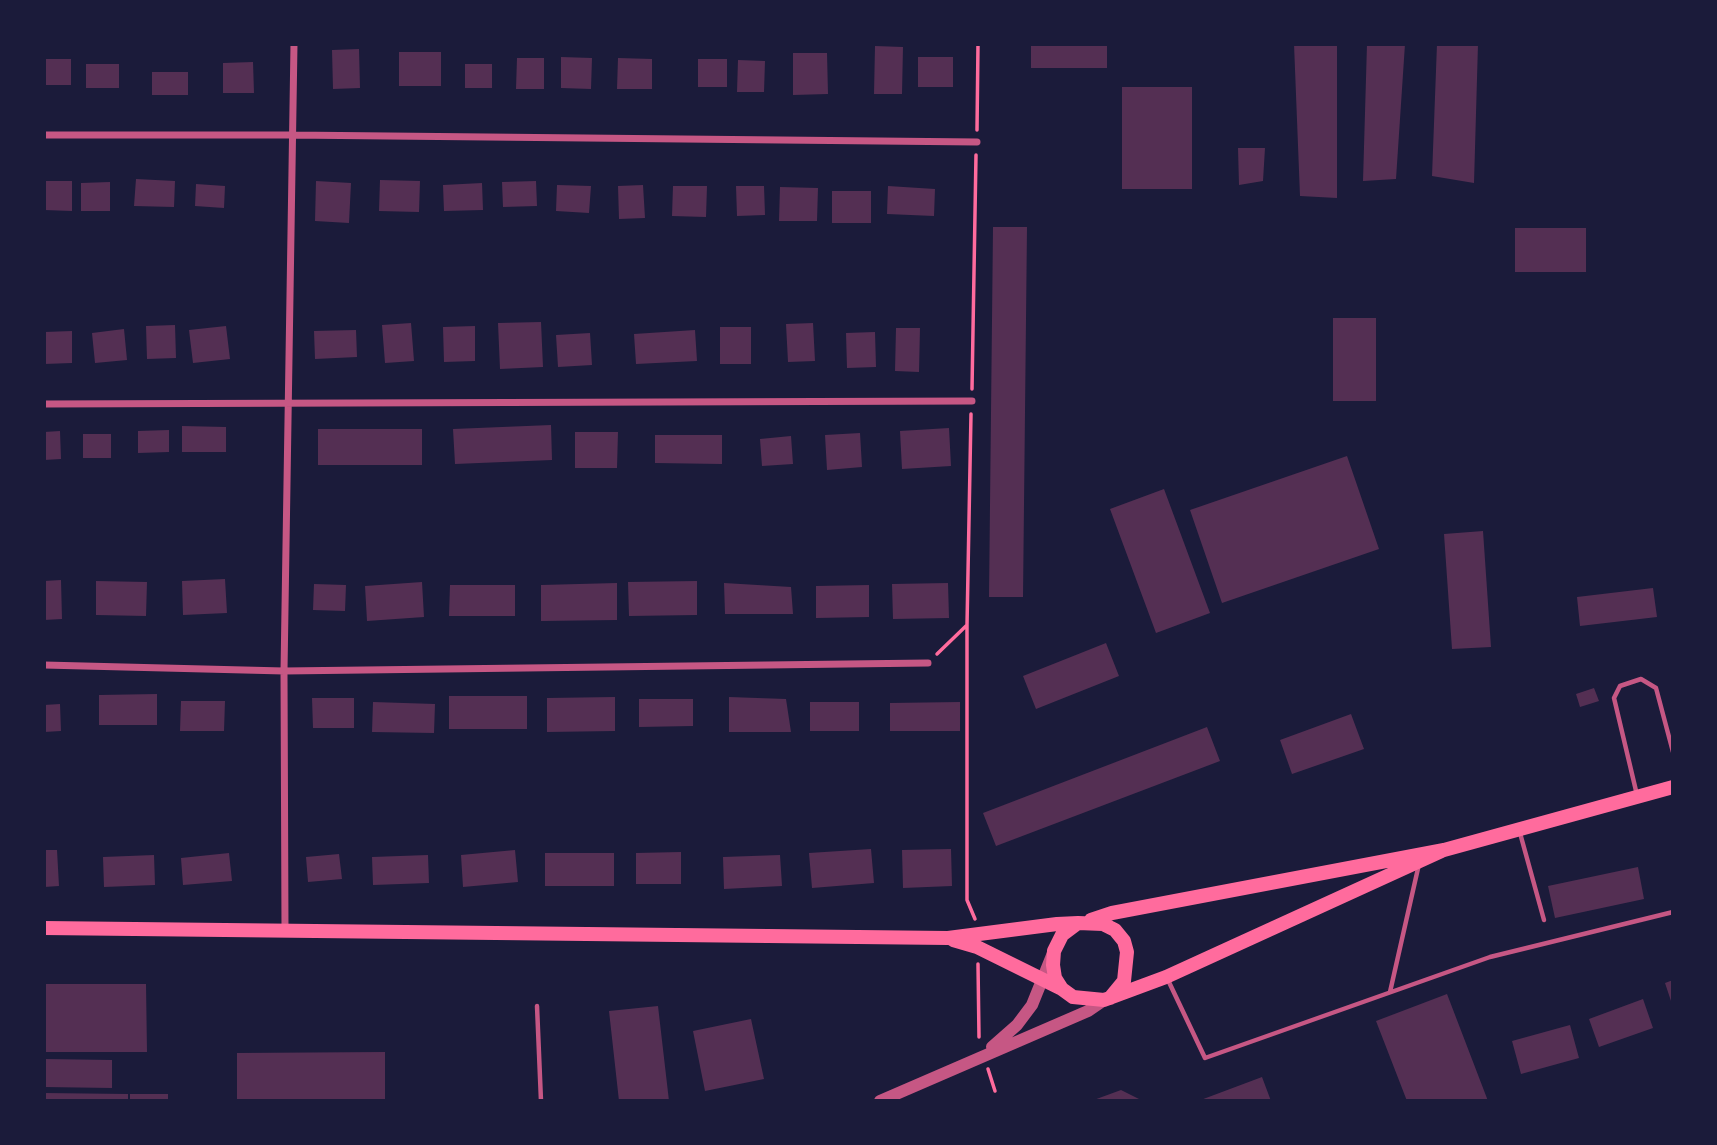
<!DOCTYPE html>
<html>
<head>
<meta charset="utf-8">
<style>
  body { margin:0 }
  #map { position:relative; width:1717px; height:1145px; overflow:hidden; background:#1b1b3a; font-family:"Fira Sans Condensed",sans-serif }
  canvas { display:block }
  .frame { position:absolute; inset:0; border:46px solid #1b1b3a; pointer-events:none }
</style>
</head>
<body>
<div id="map">
<canvas width="1717" height="1145"></canvas>
<div class="frame"></div>
</div>
<script>
const g = document.querySelector('canvas').getContext('2d');
g.lineJoin = 'round';
function fill(path, color) { g.fillStyle = color; g.fill(path, 'evenodd'); }
const shape = rows => new Path2D(rows.map(r => 'M' + r).join(''));
function strokePath(path, color, width, dash) { g.strokeStyle = color; g.lineWidth = width; g.lineCap = dash ? 'butt' : 'round'; g.setLineDash(dash || []); g.stroke(path); }
const building = shape([
  [1031,44,1107,44,1107,68,1031,68],
  [1294,44,1337,44,1337,198,1300,196],
  [1367,44,1405,44,1396,179,1363,181],
  [1437,44,1478,44,1474,183,1432,176],
  [875,46,903,47,902,94,874,94],
  [359,49,360,88,333,89,332,50],
  [399,52,441,52,441,86,399,86],
  [793,53,827,53,828,94,793,95],
  [561,57,592,58,591,89,561,88],
  [918,57,953,57,953,87,918,87],
  [517,58,544,58,544,89,516,89],
  [618,58,652,59,652,89,617,89],
  [44,59,71,59,71,85,44,85],
  [698,59,727,59,727,87,698,87],
  [738,60,765,61,764,92,737,92],
  [253,62,254,93,223,93,223,63],
  [86,64,119,64,119,88,86,88],
  [465,64,492,64,492,88,465,88],
  [152,72,188,72,188,95,152,95],
  [1122,87,1192,87,1192,189,1122,189],
  [1238,148,1265,148,1263,181,1239,185],
  [136,179,175,181,174,207,134,206],
  [380,180,420,181,419,212,379,211],
  [44,181,72,181,72,211,44,210],
  [316,181,351,183,349,223,315,221],
  [536,181,537,206,503,207,502,182],
  [110,182,110,211,81,211,81,183],
  [482,183,483,210,444,211,443,185],
  [196,184,225,186,224,208,195,206],
  [557,185,591,186,589,213,556,211],
  [643,185,645,218,619,219,618,186],
  [673,186,707,186,706,217,672,216],
  [736,186,764,186,765,215,737,216],
  [888,186,935,189,934,216,887,214],
  [780,187,818,188,817,221,779,221],
  [832,191,871,191,871,223,832,223],
  [993,227,1027,227,1023,597,989,597],
  [1515,228,1586,228,1586,272,1515,272],
  [1333,318,1376,318,1376,401,1333,401],
  [541,322,543,367,500,369,498,323],
  [411,323,414,361,385,363,382,325],
  [813,323,815,361,788,362,786,324],
  [175,325,176,358,147,359,146,326],
  [226,326,230,359,193,363,189,330],
  [475,326,475,361,444,362,443,327],
  [720,327,751,327,751,364,720,364],
  [896,328,920,328,919,372,895,371],
  [124,329,127,360,95,363,92,333],
  [356,330,357,357,315,359,314,331],
  [695,330,697,361,636,364,634,334],
  [72,331,72,363,44,364,44,332],
  [875,332,876,367,847,368,846,333],
  [590,333,592,365,558,367,556,335],
  [551,425,552,460,455,464,453,429],
  [182,426,226,427,226,452,182,452],
  [949,428,951,466,902,469,900,431],
  [318,429,422,429,422,465,318,465],
  [169,430,169,452,138,453,138,431],
  [60,431,61,459,44,460,44,432],
  [575,432,618,432,617,468,575,468],
  [860,433,862,467,827,470,825,435],
  [83,434,111,434,111,458,83,458],
  [655,435,722,435,722,464,655,463],
  [791,436,793,464,762,466,760,439],
  [1347,456,1379,549,1222,603,1190,510],
  [1164,489,1210,613,1156,633,1110,509],
  [1483,531,1491,647,1452,649,1444,534],
  [225,579,227,613,183,615,182,581],
  [61,580,62,619,44,620,44,581],
  [96,581,147,582,146,616,96,615],
  [697,581,697,615,629,616,628,582],
  [422,582,424,617,367,621,365,586],
  [617,583,617,620,541,621,541,585],
  [724,583,791,587,793,614,725,614],
  [948,583,949,618,893,619,892,584],
  [314,584,346,585,345,611,313,610],
  [450,585,515,585,515,616,449,616],
  [869,585,869,617,816,618,816,586],
  [1653,588,1657,617,1580,626,1577,597],
  [1106,643,1119,676,1036,709,1023,676],
  [1594,688,1599,701,1580,707,1576,694],
  [157,694,157,725,99,725,99,695],
  [449,696,527,696,527,729,449,729],
  [615,697,615,731,547,732,547,698],
  [729,697,786,699,791,732,729,732],
  [312,698,354,698,354,728,313,728],
  [639,699,693,699,693,726,639,727],
  [181,701,225,701,224,731,180,731],
  [373,702,435,704,434,733,372,732],
  [810,702,859,702,859,731,810,731],
  [960,702,960,731,890,731,890,703],
  [60,704,61,731,44,732,44,705],
  [1351,714,1364,749,1292,774,1280,740],
  [1207,727,1220,761,996,846,983,813],
  [871,849,874,883,812,888,809,853],
  [951,849,952,886,903,888,902,850],
  [44,850,57,850,59,886,44,887],
  [515,850,518,882,463,887,461,855],
  [681,852,681,884,636,884,636,853],
  [229,853,232,881,183,885,181,858],
  [545,853,614,853,614,886,545,886],
  [339,854,342,879,308,882,306,857],
  [154,855,155,885,104,887,103,857],
  [428,855,429,883,373,885,372,857],
  [780,855,782,886,724,889,723,857],
  [1638,867,1644,899,1555,918,1548,886],
  [1673,980,1673,1007,1665,983],
  [44,984,146,984,147,1052,44,1052],
  [1447,994,1488,1101,1407,1101,1376,1021],
  [1643,999,1653,1028,1599,1047,1589,1019],
  [658,1006,669,1101,619,1101,609,1011],
  [751,1019,764,1079,705,1091,693,1031],
  [1570,1025,1579,1058,1521,1074,1512,1041],
  [385,1052,385,1101,237,1101,237,1053],
  [44,1059,112,1060,112,1088,44,1087],
  [1262,1077,1271,1101,1198,1101],
  [1121,1090,1143,1101,1091,1101],
  [44,1093,128,1094,128,1101,44,1101],
  [130,1094,168,1094,168,1101,130,1101]
]);
const path = shape([
  [977,130,978,44],
  [972,389,976,155],
  [971,414,967,625,967,900,975,919],
  [937,654,967,625],
  [978,964,979,1037],
  [988,1069,995,1091]
]);
const service = shape([
  [1637,795,1614,698,1620,686,1641,679,1656,688,1673,752],
  [1520,833,1544,920],
  [1168,980,1205,1058,1490,957,1673,912],
  [1390,992,1419,864],
  [537,1006,541,1101]
]);
const minor = shape([
  [44,135,291,135,977,142],
  [44,404,972,401],
  [44,665,284,671,928,663],
  [285,930,284,671,294,44]
]);
const tertiary = shape([
  [992,1047,1017,1025,1032,1005,1053,953],
  [880,1101,1088,1011,1104,1000]
]);
const secondary = shape([
  [1091,920,1112,913,1444,850,1673,787],
  [44,928,948,938,1057,924,1078,923],
  [953,940,977,947,1062,989],
  [1110,998,1124,981,1127,952,1124,941,1115,930,1103,924,1078,923,1062,935,1054,951,1053,965,1055,978,1062,989,1073,997,1104,1000,1166,977,1444,850]
]);
fill(building, '#542f53');
strokePath(path, '#ff6b9d', 3.5);
strokePath(service, '#c65784', 4.5);
strokePath(minor, '#c65784', 7);
strokePath(tertiary, '#c65784', 12);
strokePath(secondary, '#ff6b9d', 14);
</script>
</body>
</html>
